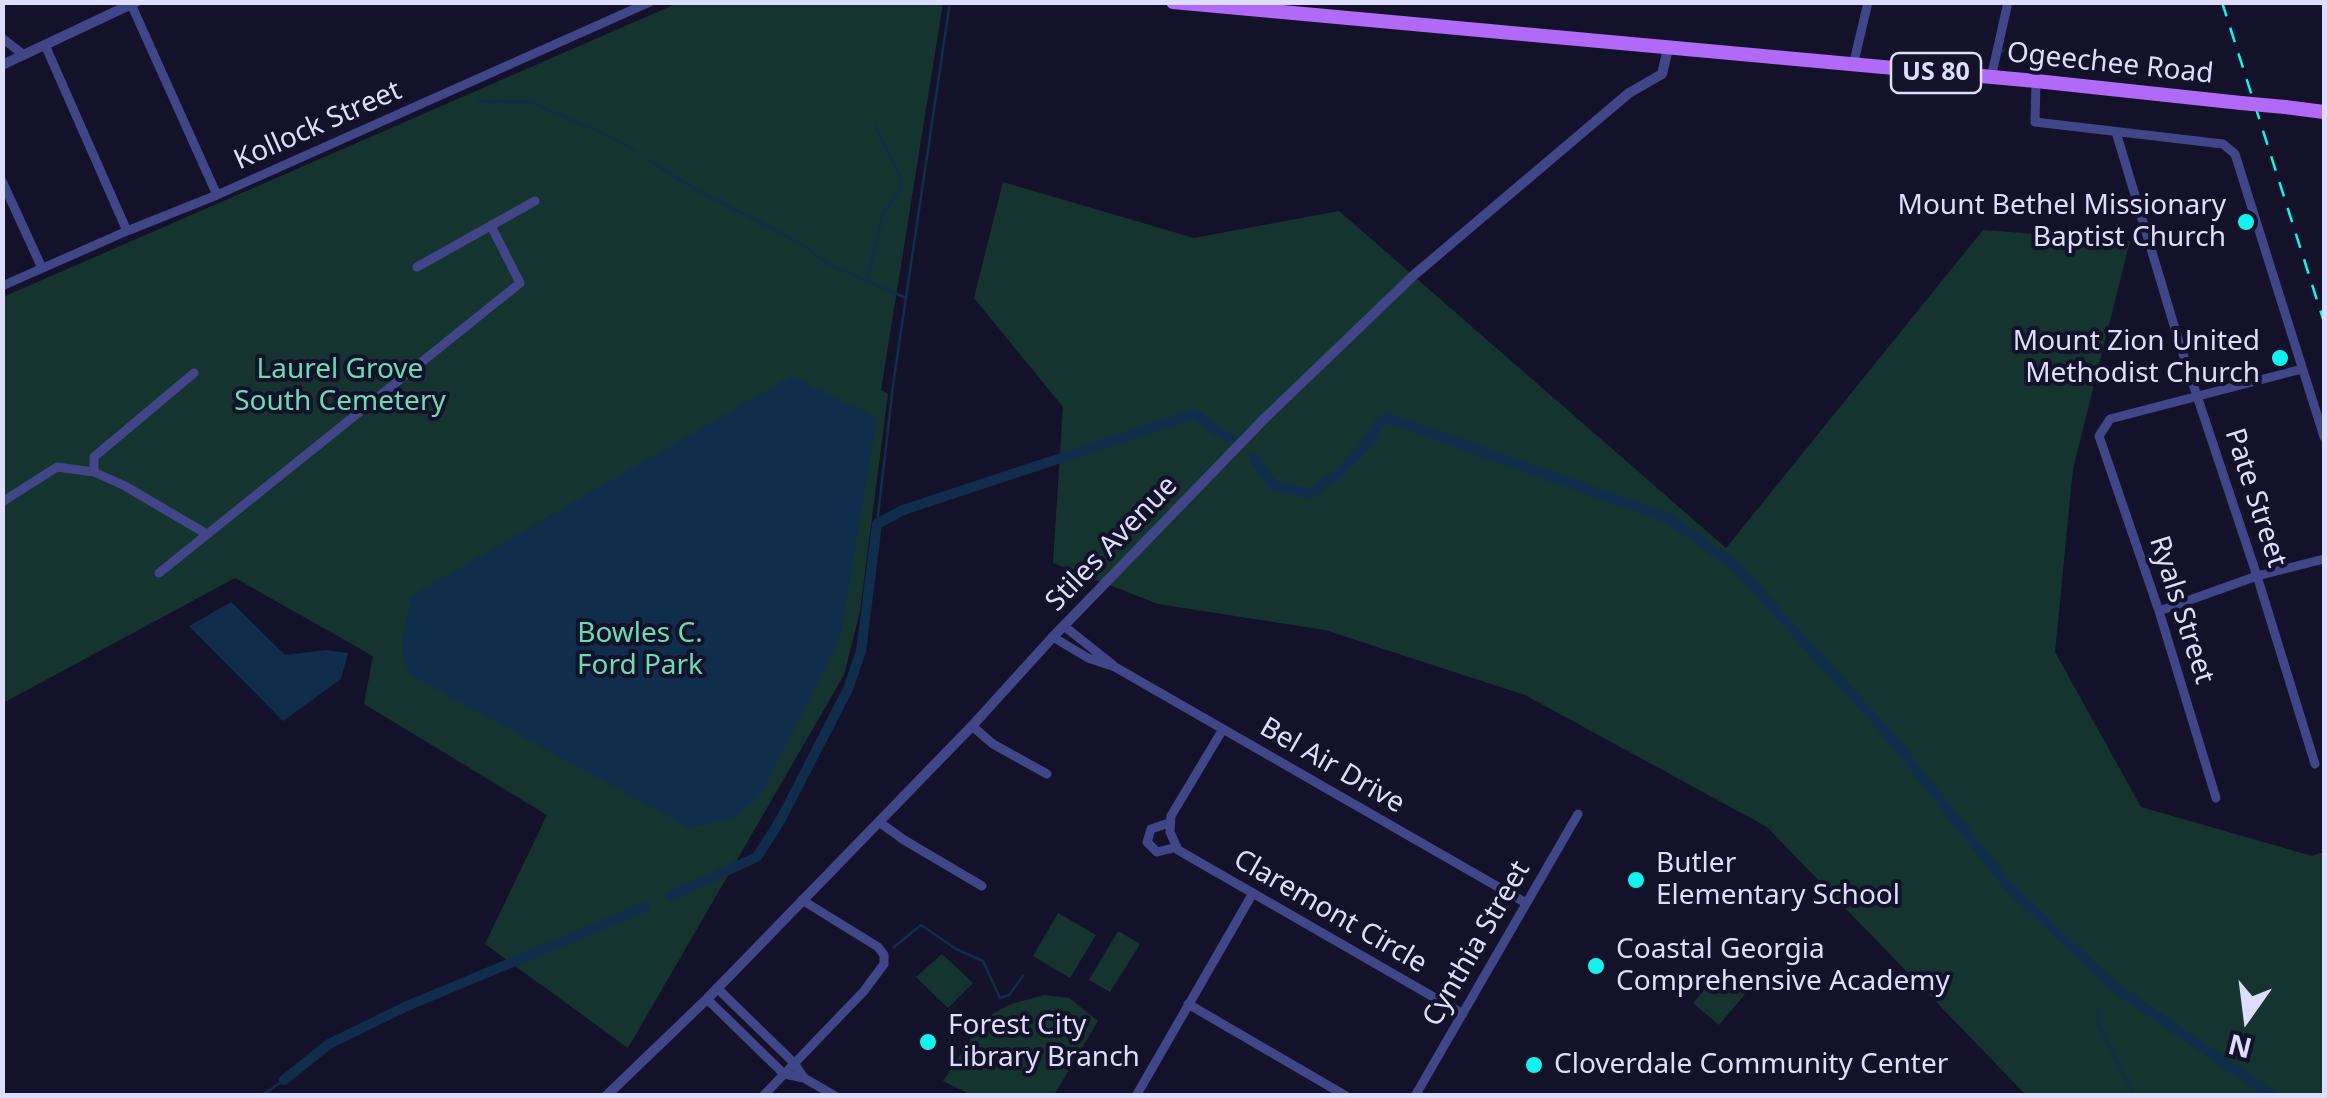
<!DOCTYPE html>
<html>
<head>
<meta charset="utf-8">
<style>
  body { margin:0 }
  #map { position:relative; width:2327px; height:1098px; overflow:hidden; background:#14122a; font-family:"Noto Sans",sans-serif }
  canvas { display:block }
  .frame { position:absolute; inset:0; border:5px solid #dddefd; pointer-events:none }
  .north { position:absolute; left:2197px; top:968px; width:100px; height:100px; -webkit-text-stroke:8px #14122a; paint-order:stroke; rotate:194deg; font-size:28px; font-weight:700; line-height:40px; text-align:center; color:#dddefd }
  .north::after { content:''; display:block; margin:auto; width:35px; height:45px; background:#dddefd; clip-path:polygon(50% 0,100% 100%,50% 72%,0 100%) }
</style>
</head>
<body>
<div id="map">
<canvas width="2327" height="1098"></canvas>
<div class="frame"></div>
<div class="north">N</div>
</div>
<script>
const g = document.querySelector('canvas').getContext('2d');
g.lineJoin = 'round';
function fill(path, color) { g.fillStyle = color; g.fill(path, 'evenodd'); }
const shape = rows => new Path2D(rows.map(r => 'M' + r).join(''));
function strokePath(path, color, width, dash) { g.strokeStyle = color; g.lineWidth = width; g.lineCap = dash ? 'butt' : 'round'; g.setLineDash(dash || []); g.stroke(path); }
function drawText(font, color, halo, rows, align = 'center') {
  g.font = font + ' "Noto Sans",sans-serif'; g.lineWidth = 8; g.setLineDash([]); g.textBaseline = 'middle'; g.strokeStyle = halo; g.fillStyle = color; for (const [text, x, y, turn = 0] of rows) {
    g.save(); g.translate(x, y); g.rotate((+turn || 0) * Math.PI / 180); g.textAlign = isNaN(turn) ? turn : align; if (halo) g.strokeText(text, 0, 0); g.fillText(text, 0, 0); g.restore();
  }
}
const green = shape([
  [678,3,943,3,881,390,888,394,860,611,844,675,628,1048,485,944,547,815,364,704,373,656,235,578,3,703,3,297],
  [1003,182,1194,238,1339,211,1726,548,1983,230,2130,241,2073,469,2055,652,2141,807,2312,856,2324,852,2324,1095,2026,1095,1767,827,1525,695,1325,630,1158,604,1053,563,1063,407,974,298],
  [1058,913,1096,935,1070,978,1033,956],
  [1118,931,1140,944,1110,992,1089,980],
  [942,954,973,983,948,1008,916,977],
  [1725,965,1751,987,1719,1025,1693,1003],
  [1044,995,1069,998,1098,1021,1054,1095,972,1095,943,1081,984,1019,1008,1005]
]);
const water = shape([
  [792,376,877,418,840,639,760,796,733,819,689,828,409,674,401,647,411,596],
  [231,602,285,655,326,650,348,653,341,679,283,721,189,626]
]);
const stream = shape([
  [2002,52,2011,44],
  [477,101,530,102,611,137,635,151],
  [648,160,695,189,800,243,828,264,906,298],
  [867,280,883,213,900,190,900,176,875,126],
  [877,524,894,378,950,2],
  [894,947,921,925,956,949,983,961,1000,998,1009,995,1023,976],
  [2099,1011,2096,1018,2134,1096],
  [261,1096,284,1080]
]);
const canal = shape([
  [1254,458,1273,485,1310,494,1338,474,1364,447,1380,422,1388,418,1670,519,1736,567,1889,735,2009,887,2113,986,2273,1096],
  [671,896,757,857,781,819,848,689,861,651,877,524,903,510,1194,414,1230,439],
  [284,1080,329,1044,407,1006,645,907]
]);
const minor = shape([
  [131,4,217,195],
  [2,38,24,55],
  [45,45,127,231],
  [1853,66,1868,2],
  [1991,78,2008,2],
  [2036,81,2035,122,2223,144,2235,154,2324,437],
  [2116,132,2179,342,2257,576,2315,764],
  [2,181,42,268],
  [417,267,535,201],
  [2,286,127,231,217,195,650,2],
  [94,472,94,457,194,373],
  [2,502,57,467,94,472,125,486,205,533],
  [159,573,520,283,491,226],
  [2159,611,2257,576,2324,559],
  [1064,626,1113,665],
  [1053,637,1088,658,1115,667,1526,903],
  [972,726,993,744,1047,774],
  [1223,729,1171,816,1170,832,1178,850,1463,1014],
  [2216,798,2159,611,2099,436,2110,419,2302,369],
  [879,822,904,840,982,886],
  [1169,823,1151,829,1147,842,1157,852,1177,847],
  [717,988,794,1063,804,1078],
  [707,999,784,1074,804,1078,835,1096],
  [1188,1004,1346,1096],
  [763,1096,864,991,884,964,884,955,878,947,802,900],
  [1136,1096,1253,893],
  [1415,1096,1578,814]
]);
const tertiary = shape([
  [2,65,136,2],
  [606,1096,707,999,972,726,1051,639,1265,418,1414,275,1629,93,1662,74,1668,49]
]);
const primary = shape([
  [1173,2,2036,81,2241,103],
  [2285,107,2324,112]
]);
const rail = shape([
  [2222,2,2324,322]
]);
const primaryBridge = shape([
  [2241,103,2285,107]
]);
const markers = [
  [2246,222,10,"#13f3ee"],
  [2280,358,10,"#13f3ee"],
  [1636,880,10,"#13f3ee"],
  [1596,966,10,"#13f3ee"],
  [928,1042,10,"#13f3ee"],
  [1534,1065,10,"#13f3ee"]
];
const shields = [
  [1936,73,90]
];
const shieldNames = [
  ["US 80",1936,73]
];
const streetNames = [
  ["Ogeechee Road",2110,64,6],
  ["Kollock Street",318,126,-24],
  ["Pate Street",2255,498,72],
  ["Stiles Avenue",1112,544,-46],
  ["Ryals Street",2181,610,72],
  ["Bel Air Drive",1332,766,30],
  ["Claremont Circle",1330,912,30],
  ["Cynthia Street",1477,944,-60]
];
const poiNames = [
  ["Mount Bethel Missionary",2226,206,"right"],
  ["Baptist Church",2226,238,"right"],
  ["Mount Zion United",2260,342,"right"],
  ["Methodist Church",2260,374,"right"],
  ["Butler",1656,864],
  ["Elementary School",1656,896],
  ["Coastal Georgia",1616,950],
  ["Comprehensive Academy",1616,982],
  ["Forest City",948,1026],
  ["Library Branch",948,1058],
  ["Cloverdale Community Center",1554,1065]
];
const parkNames = [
  ["Laurel Grove",340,370],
  ["South Cemetery",340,402],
  ["Bowles C.",640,634],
  ["Ford Park",640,666]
];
fill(green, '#16342f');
fill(water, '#102d4c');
strokePath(stream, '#102d4c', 2.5);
strokePath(canal, '#102d4c', 10);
strokePath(minor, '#404687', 9);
strokePath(tertiary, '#404687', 10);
strokePath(primary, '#b16af8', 14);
strokePath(rail, '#13f3ee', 2.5, [15, 12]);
strokePath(primaryBridge, '#b16af8', 14);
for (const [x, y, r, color] of markers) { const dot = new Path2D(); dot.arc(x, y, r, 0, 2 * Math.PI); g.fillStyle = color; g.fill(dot); strokePath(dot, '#14122a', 4); }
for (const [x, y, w] of shields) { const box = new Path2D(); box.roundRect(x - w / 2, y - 20, w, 40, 8); g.fillStyle = '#14122a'; g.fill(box); strokePath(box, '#dddefd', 2.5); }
drawText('bold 25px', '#dddefd', null, shieldNames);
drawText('28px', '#dddefd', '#14122a', streetNames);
drawText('28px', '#dddefd', '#14122a', poiNames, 'left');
drawText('28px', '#6bdbb2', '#14122a', parkNames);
</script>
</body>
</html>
